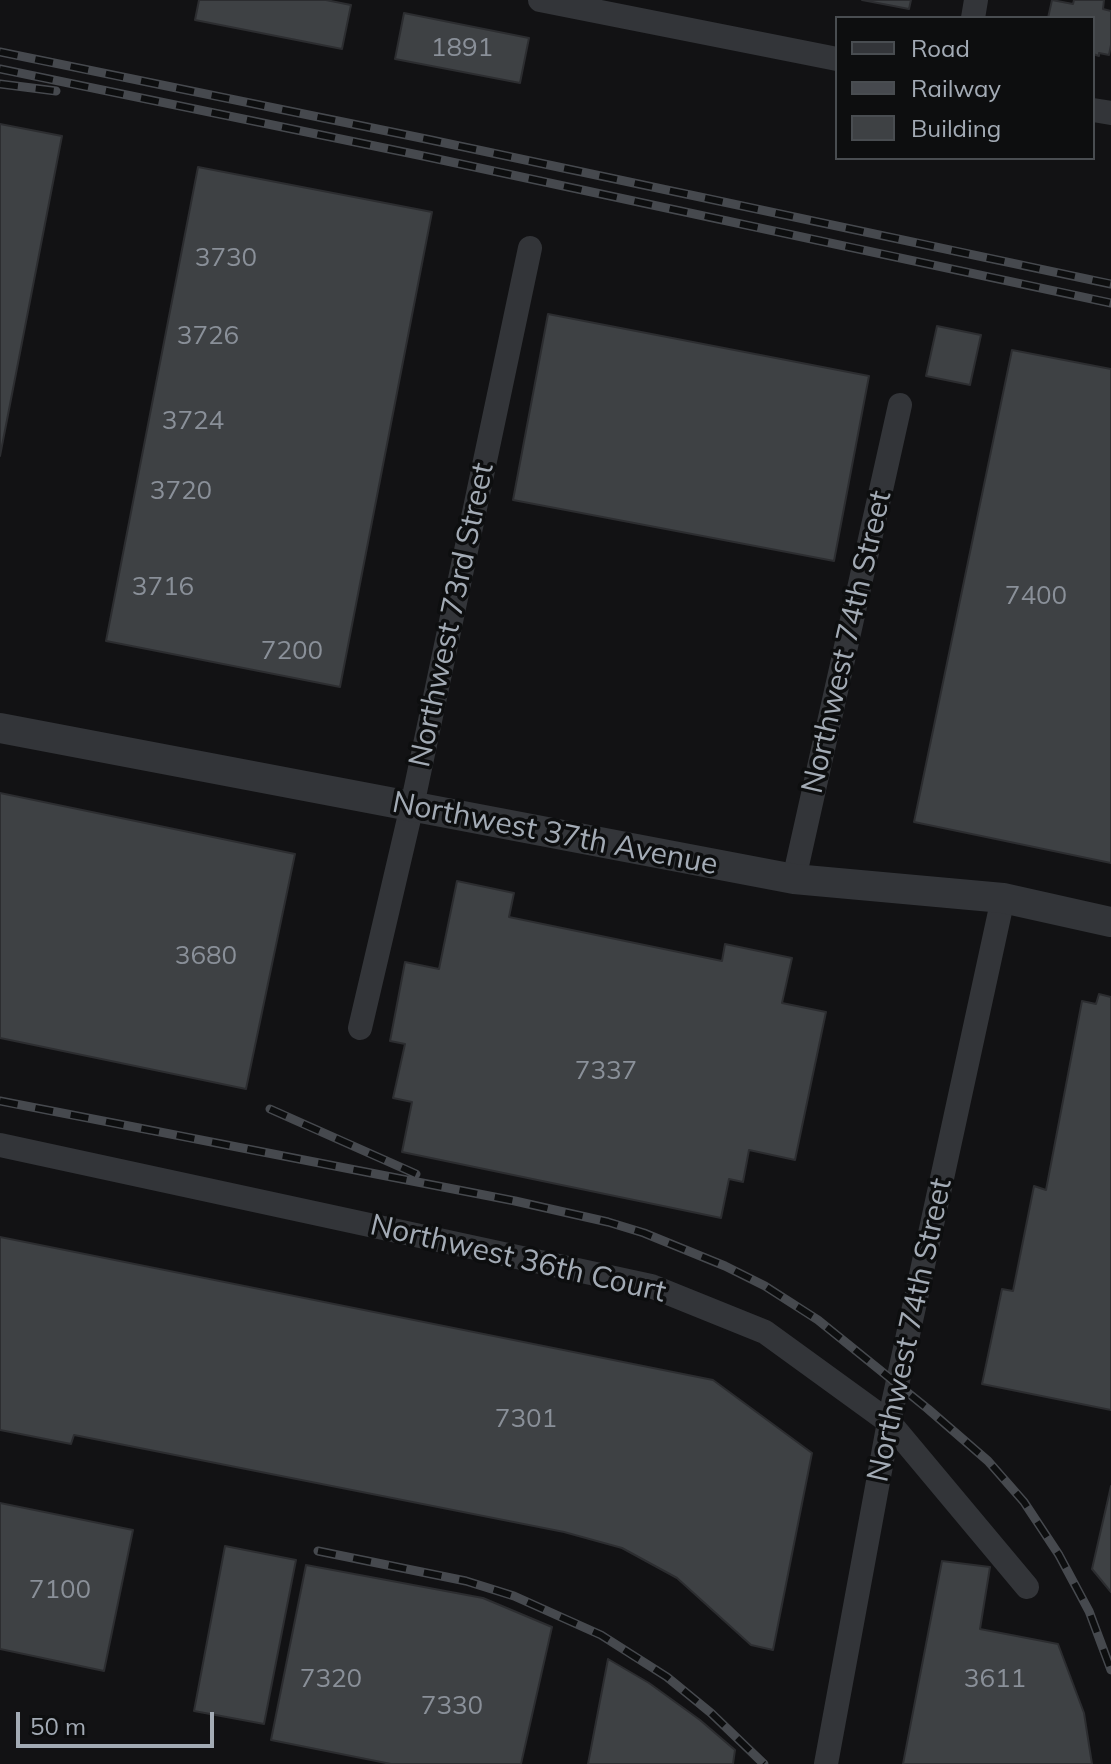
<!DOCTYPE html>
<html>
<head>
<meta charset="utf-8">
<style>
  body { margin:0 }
  #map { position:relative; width:1111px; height:1764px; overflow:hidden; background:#121214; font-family:Mulish,sans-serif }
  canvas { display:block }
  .legend { position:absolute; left:835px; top:16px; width:260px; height:144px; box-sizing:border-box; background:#0d0e0f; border:2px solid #494d51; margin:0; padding:10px 14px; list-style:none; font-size:24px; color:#a3abb5 }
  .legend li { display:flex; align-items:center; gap:16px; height:40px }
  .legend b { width:40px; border:2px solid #494d51 }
  .scale { position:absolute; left:16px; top:1712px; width:198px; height:36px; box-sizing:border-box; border:4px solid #a3abb5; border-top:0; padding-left:10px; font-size:24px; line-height:28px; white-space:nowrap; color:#a3abb5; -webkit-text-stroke:6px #0d0e0f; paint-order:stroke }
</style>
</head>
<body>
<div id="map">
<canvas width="1111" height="1764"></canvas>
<ul class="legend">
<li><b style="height:10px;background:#333539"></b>Road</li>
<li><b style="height:10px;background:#46494e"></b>Railway</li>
<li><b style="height:22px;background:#3e4144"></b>Building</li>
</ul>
<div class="scale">50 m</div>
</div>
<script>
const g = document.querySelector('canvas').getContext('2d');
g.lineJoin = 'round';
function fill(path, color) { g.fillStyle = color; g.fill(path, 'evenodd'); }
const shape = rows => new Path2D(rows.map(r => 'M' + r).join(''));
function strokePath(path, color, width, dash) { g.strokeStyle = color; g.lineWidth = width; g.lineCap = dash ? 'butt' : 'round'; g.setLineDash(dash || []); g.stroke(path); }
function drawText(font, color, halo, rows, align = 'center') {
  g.font = font + ' Mulish,sans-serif'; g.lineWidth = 7; g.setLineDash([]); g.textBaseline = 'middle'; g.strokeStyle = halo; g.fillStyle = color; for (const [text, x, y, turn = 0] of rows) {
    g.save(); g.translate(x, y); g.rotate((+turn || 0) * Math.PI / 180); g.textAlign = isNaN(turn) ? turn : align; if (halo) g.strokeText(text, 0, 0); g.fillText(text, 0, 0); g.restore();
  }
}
const building = shape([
  [199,0,326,0,351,5,342,49,195,20,199,0],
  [862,0,911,0,909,9,862,0],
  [1052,0,1073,4,1074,0,1104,0,1103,9,1111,11,1111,45,1109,55,1099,53,1099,56,1093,54,1093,18,1048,18,1052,0],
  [404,13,529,38,520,83,395,59,404,13],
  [0,124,62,136,0,456,0,124],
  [198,167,432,212,340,687,106,641,198,167],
  [548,314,869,376,834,561,513,500,548,314],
  [937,326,981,335,970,385,926,376,937,326],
  [1012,350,1111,369,1111,863,914,822,1012,350],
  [0,793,295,854,246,1089,0,1038,0,793],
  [457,881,514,893,509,917,722,961,725,944,792,958,782,1003,826,1012,795,1160,749,1150,743,1182,729,1179,721,1218,402,1152,412,1102,393,1098,405,1044,390,1041,405,962,439,969,457,881],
  [1099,994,1111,997,1111,1410,982,1384,1002,1289,1013,1291,1034,1186,1046,1190,1082,1001,1096,1004,1099,994],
  [0,1237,713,1380,812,1453,773,1650,751,1645,677,1578,622,1548,564,1532,74,1435,71,1444,0,1430,0,1237],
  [1111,1486,1111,1592,1092,1569,1111,1486],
  [0,1503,133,1530,104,1671,0,1649,0,1503],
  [225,1546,296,1560,264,1724,194,1711,225,1546],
  [942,1561,990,1567,980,1629,1058,1644,1084,1713,1092,1764,903,1764,942,1561],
  [306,1565,483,1598,552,1627,521,1764,391,1764,271,1740,306,1565],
  [608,1659,649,1683,700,1720,735,1750,733,1764,588,1764,608,1659]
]);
const minor = shape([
  [540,0,837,59],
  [973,18,976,0],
  [1093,110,1111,113],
  [794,879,900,405],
  [360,1028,412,806,530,248],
  [0,1145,651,1286,765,1332,889,1422,1027,1587],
  [826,1764,889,1422,1003,898]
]);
const tertiary = shape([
  [0,728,794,879,1003,898,1111,922]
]);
const rail = shape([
  [0,52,431,140,1111,284],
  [0,69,428,157,1111,303],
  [0,84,56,91],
  [0,1101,515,1201,608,1222,644,1233,725,1266,765,1286,818,1320,928,1409,988,1461,1024,1502,1059,1555,1089,1611,1111,1670],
  [270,1109,416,1174],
  [318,1551,466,1581,514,1596,601,1635,667,1677,711,1713,764,1764]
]);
const numberNames = [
  ["1891",462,48],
  ["3730",226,258],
  ["3726",208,336],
  ["3724",193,421],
  ["3720",181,491],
  ["3716",163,587],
  ["7400",1036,596],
  ["7200",292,651],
  ["3680",206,956],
  ["7337",606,1071],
  ["7301",526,1419],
  ["7100",60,1590],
  ["7320",331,1679],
  ["3611",995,1679],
  ["7330",452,1706]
];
const streetNames = [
  ["Northwest 73rd Street",452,615,-78],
  ["Northwest 74th Street",847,642,-77],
  ["Northwest 37th Avenue",555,834,11],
  ["Northwest 36th Court",518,1259,13],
  ["Northwest 74th Street",910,1330,-78]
];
fill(building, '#3e4144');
strokePath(building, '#2c2d30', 2);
strokePath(minor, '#333539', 24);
strokePath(tertiary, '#333539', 30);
strokePath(rail, '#46494e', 9);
strokePath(rail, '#0d0e0f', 6, [18]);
drawText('26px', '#8a9099', null, numberNames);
drawText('30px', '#a3abb5', '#0d0e0f', streetNames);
</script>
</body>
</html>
